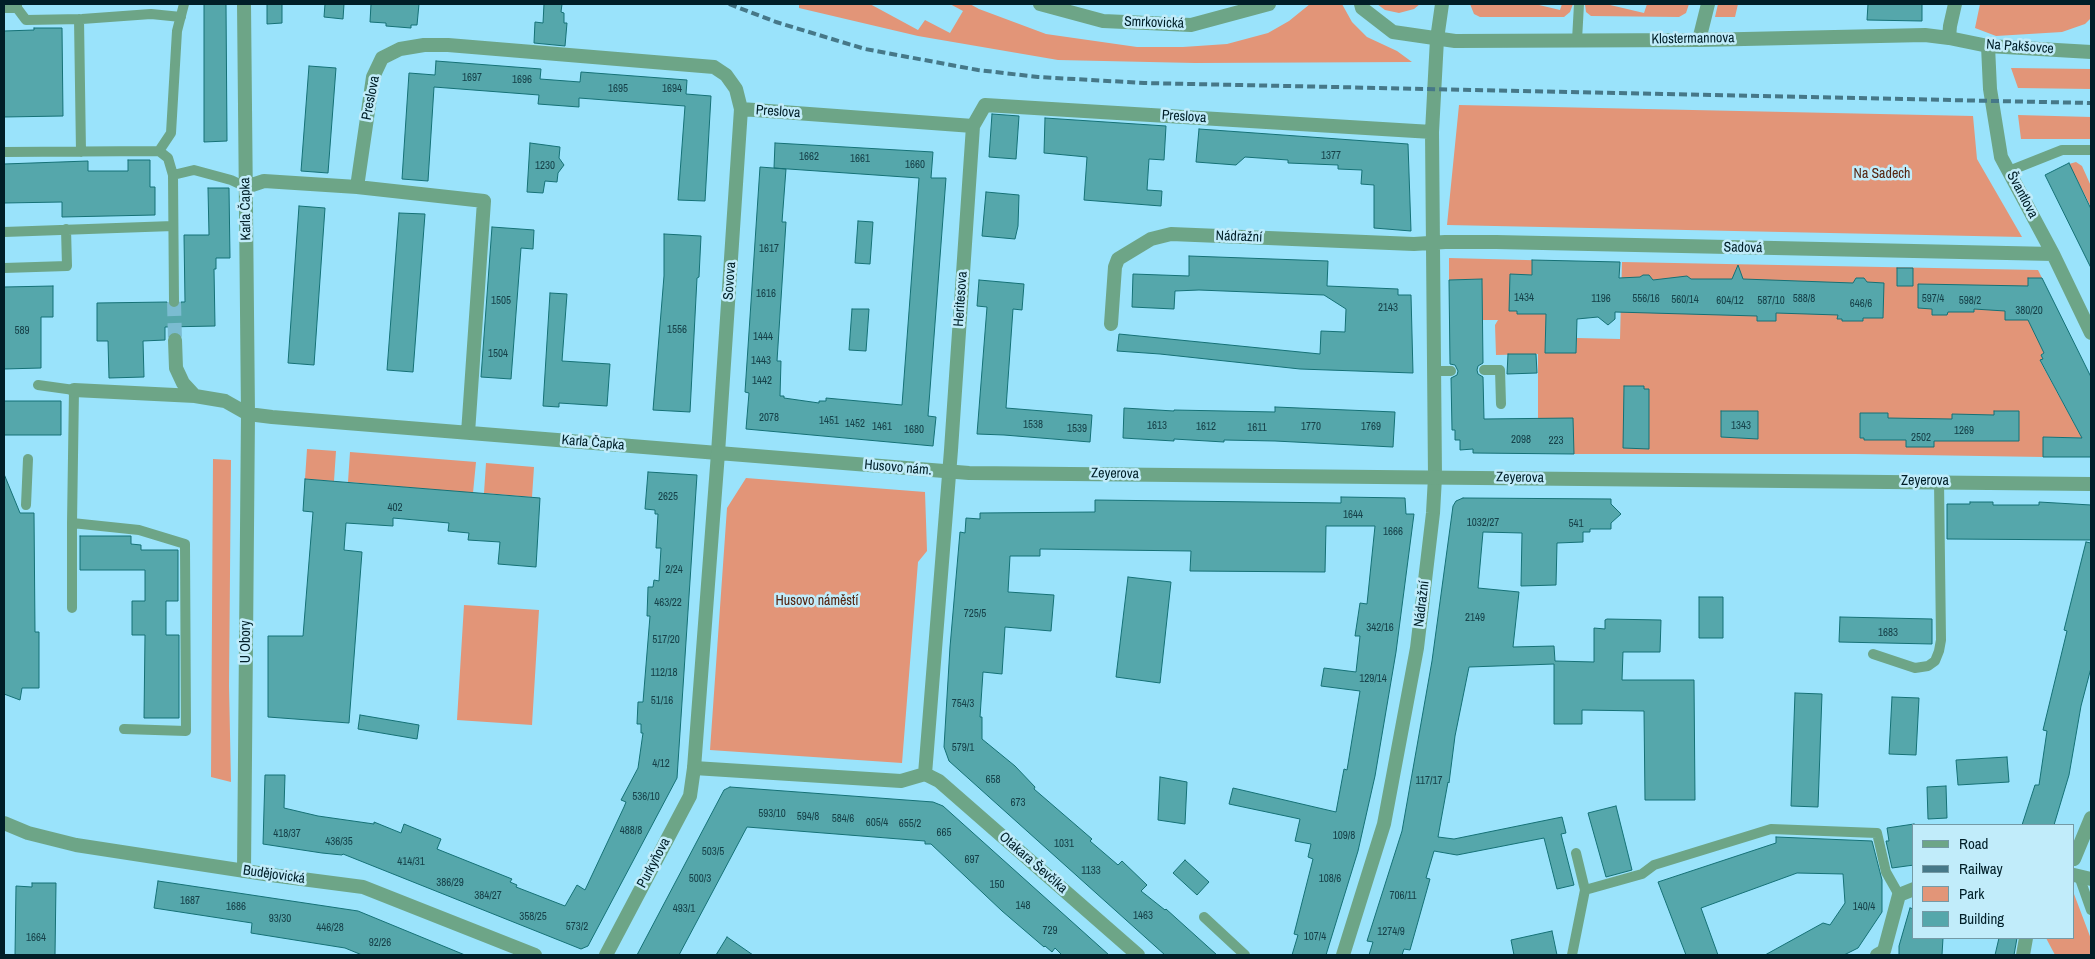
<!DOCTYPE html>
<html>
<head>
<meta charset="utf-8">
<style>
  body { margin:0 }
  #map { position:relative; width:2095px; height:959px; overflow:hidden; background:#9ae3fb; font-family:"Archivo Narrow",sans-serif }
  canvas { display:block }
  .frame { position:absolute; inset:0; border:5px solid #011f28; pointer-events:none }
  .legend { position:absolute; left:1912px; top:824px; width:162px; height:115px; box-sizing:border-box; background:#c1ecfa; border:1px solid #749aa6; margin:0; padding:6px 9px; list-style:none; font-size:15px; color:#011f28 }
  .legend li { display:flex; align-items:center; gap:10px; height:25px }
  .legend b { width:25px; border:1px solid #749aa6 }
</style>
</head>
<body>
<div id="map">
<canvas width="2095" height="959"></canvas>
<div class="frame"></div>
<ul class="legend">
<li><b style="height:6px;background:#6da587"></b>Road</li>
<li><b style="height:6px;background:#467888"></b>Railway</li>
<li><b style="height:14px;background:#e29578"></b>Park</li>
<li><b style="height:14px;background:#55a7ab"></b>Building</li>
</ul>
</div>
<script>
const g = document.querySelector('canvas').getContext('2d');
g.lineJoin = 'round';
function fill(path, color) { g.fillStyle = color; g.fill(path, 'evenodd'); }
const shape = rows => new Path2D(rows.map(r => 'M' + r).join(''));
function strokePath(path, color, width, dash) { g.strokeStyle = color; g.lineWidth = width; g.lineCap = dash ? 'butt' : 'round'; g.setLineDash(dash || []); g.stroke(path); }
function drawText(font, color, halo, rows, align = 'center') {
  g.font = font + ' "Archivo Narrow",sans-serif'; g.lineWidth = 5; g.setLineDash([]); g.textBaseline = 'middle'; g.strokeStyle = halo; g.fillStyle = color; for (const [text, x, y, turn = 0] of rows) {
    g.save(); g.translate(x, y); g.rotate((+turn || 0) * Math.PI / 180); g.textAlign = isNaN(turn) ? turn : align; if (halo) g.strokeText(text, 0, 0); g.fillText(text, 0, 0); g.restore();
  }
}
const green = shape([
  [799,4,870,4,918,30,925,20,950,33,963,11,950,4,970,4,979,9,1046,34,1137,47,1183,47,1227,44,1268,33,1289,21,1310,4,1342,4,1352,22,1367,37,1397,51,1412,62,1195,63,1058,60,918,36,799,8],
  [1377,4,1420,4,1414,9,1399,13,1385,10],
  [1470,4,1535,4,1560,10,1562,4,1573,4,1570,12,1564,17,1480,17,1474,14],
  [1585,4,1606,4,1644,13,1647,4,1673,5,1674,4,1689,4,1686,13,1679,17,1591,16,1586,12],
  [1718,4,1738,4,1735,17,1715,17],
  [1980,4,2091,4,2091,18,2085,24,2062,32,1996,36,1975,28],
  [2011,68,2091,69,2091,89,2018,88],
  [1459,105,1973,116,1977,159,2022,237,1447,225],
  [2018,115,2091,117,2091,139,2021,139],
  [2076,162,2082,166,2091,186,2091,207,2069,164],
  [1449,258,1564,261,1561,333,1546,333,1545,353,1576,353,1577,338,1620,339,1622,262,2038,270,2042,278,2028,278,2028,286,2006,286,2005,319,2029,320,2044,353,2041,355,2043,359,2040,361,2082,438,2043,437,2043,457,1855,454,1573,454,1573,419,1538,419,1538,354,1496,355,1495,325,1498,320,1482,320,1482,279,1449,280],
  [307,449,336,451,334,481,305,479],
  [350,452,476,462,473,493,348,482],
  [213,459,231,460,229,686,231,782,211,777],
  [486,463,534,467,532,497,484,493],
  [746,478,925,492,927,551,918,562,902,763,710,750,727,508],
  [464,605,539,610,532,725,457,720],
  [2074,894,2091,939,2091,955,2055,955,2046,938,2074,938]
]);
const building = shape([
  [204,4,226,4,227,141,204,142,204,4],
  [267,4,282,4,282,23,267,24,267,4],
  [325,4,344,4,343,19,324,17,325,4],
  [371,4,419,4,417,25,411,25,411,28,386,26,386,23,370,22,371,4],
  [544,4,562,4,561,12,564,13,564,23,567,23,565,46,534,43,535,22,543,23,544,4],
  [1868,4,1922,4,1922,21,1867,20,1868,4],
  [34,28,62,28,63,116,4,117,4,31,34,30,34,28],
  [436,61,541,69,540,79,580,82,581,72,687,80,686,94,711,96,705,201,678,200,685,106,579,98,579,107,538,104,539,95,434,87,428,181,402,179,409,73,435,75,436,61],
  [309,66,336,68,328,173,301,171,309,66],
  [992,114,1019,116,1016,159,989,157,992,114],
  [1045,118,1166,126,1164,160,1149,159,1147,190,1162,191,1161,206,1084,200,1087,157,1044,153,1045,118],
  [1199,129,1408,144,1411,231,1374,228,1374,185,1361,184,1362,170,1338,169,1338,165,1288,163,1288,160,1245,157,1236,165,1196,162,1199,129],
  [530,143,560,147,559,158,564,165,558,173,557,182,545,181,543,193,527,192,530,143],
  [775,143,933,152,931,178,946,178,928,416,936,417,933,446,746,429,749,393,745,392,760,167,786,169,782,222,786,222,777,361,781,361,780,396,784,396,784,398,819,403,819,401,826,401,826,398,902,405,919,178,774,168,775,143],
  [128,160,150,160,150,187,155,187,155,215,62,217,62,202,4,203,4,164,88,161,88,171,128,171,128,160],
  [2069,163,2091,209,2091,268,2045,175,2069,163],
  [208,188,229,188,230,258,216,258,216,269,214,269,215,326,165,327,165,340,143,341,144,377,109,378,108,341,97,341,97,303,167,302,170,308,175,309,180,306,181,302,185,302,184,235,209,235,208,188],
  [986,192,1019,195,1018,226,1015,239,982,236,986,192],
  [299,206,325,208,314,365,288,363,299,206],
  [399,213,425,214,413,372,387,370,399,213],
  [858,221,873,222,870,264,855,263,858,221],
  [492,227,534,230,533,249,521,248,511,379,481,377,492,227],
  [664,234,701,236,699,277,697,278,690,412,653,410,664,276,664,234],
  [1189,256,1328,261,1327,286,1398,289,1398,295,1411,295,1413,373,1300,369,1160,354,1117,351,1119,334,1320,354,1321,331,1345,332,1346,309,1324,295,1199,290,1175,291,1174,309,1132,307,1133,274,1189,276,1189,256],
  [1532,260,1620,262,1619,278,1640,277,1643,275,1649,275,1653,280,1687,276,1691,279,1732,279,1738,265,1743,279,1853,283,1856,278,1864,278,1867,282,1884,283,1883,318,1863,318,1863,321,1842,321,1842,319,1837,319,1838,315,1776,313,1776,321,1757,321,1757,316,1615,312,1615,319,1608,325,1598,317,1577,319,1576,353,1545,353,1546,314,1517,314,1517,311,1509,311,1510,274,1532,275,1532,260],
  [1897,268,1913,268,1913,286,1897,286,1897,268],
  [2028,278,2042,278,2091,377,2091,457,2043,457,2043,437,2082,438,2040,360,2043,359,2041,355,2044,353,2028,320,2005,320,2005,311,1974,309,1974,312,1948,312,1947,315,1932,315,1932,309,1918,308,1918,284,2028,286,2028,278],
  [1482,279,1483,363,1478,366,1477,370,1478,374,1483,377,1484,419,1573,418,1574,454,1473,453,1473,449,1460,450,1460,440,1455,440,1455,430,1452,430,1451,378,1457,375,1458,371,1455,365,1450,364,1449,280,1482,279],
  [979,280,1024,284,1022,310,1013,309,1006,408,1092,415,1090,442,1004,435,977,434,987,307,977,306,979,280],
  [53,286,53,317,41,317,41,368,4,369,4,287,53,286],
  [550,293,567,294,562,361,610,364,607,406,559,403,559,407,543,406,550,293],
  [852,309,869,309,866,351,849,350,852,309],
  [1508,354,1536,354,1537,373,1507,374,1508,354],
  [1624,386,1644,386,1644,389,1649,389,1649,449,1623,448,1624,386],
  [4,401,61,401,61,435,4,435,4,401],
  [1275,407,1395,412,1393,447,1275,441,1224,440,1224,442,1174,439,1174,441,1123,438,1124,408,1174,411,1174,410,1275,412,1275,407],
  [1721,411,1758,411,1758,439,1721,437,1721,411],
  [1994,411,2019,411,2019,441,1934,441,1934,447,1906,447,1906,440,1864,440,1864,438,1860,438,1860,413,1888,413,1888,418,1952,419,1952,414,1994,415,1994,411],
  [648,472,697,475,677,778,588,946,581,949,343,854,342,855,322,853,263,844,265,775,285,775,284,808,318,816,374,824,374,822,401,833,404,824,441,839,437,849,512,879,510,882,517,885,516,887,565,906,577,885,585,890,624,807,626,802,621,800,638,768,643,733,641,733,641,724,637,724,638,702,643,702,650,616,647,616,648,587,653,587,654,580,659,581,661,548,656,548,658,514,655,514,655,510,645,509,648,472],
  [4,474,20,513,34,513,35,632,39,632,39,688,22,688,20,700,4,694,4,474],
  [305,479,540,498,536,567,498,564,500,542,468,540,469,533,448,531,449,523,393,518,393,526,346,523,344,550,362,552,349,723,268,717,268,636,303,636,313,512,303,511,305,479],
  [1341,497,1405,498,1406,514,1414,514,1396,652,1375,776,1358,851,1326,955,1292,955,1298,935,1294,934,1313,859,1308,857,1311,844,1295,841,1300,819,1229,804,1233,788,1336,812,1344,769,1347,770,1360,691,1321,686,1324,668,1356,672,1360,636,1355,636,1360,603,1367,604,1375,526,1326,526,1325,572,1190,571,1191,551,1040,549,1040,556,1010,556,1008,592,1054,595,1051,631,1005,627,1002,674,983,672,980,717,982,717,982,739,1015,766,1035,787,1034,789,1092,839,1090,841,1118,865,1122,861,1147,885,1141,891,1165,910,1166,909,1217,955,1165,955,949,761,944,747,950,647,960,532,965,533,966,518,980,519,980,513,1095,512,1095,500,1341,503,1341,497],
  [1463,498,1611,499,1611,504,1621,514,1611,523,1611,529,1590,529,1590,532,1583,532,1583,542,1557,543,1556,585,1521,586,1522,533,1483,532,1478,588,1519,592,1513,647,1554,646,1555,661,1594,662,1594,628,1605,629,1605,620,1607,619,1661,620,1660,652,1623,652,1622,680,1694,680,1695,800,1645,800,1644,711,1582,710,1582,724,1554,724,1554,664,1469,667,1455,736,1449,783,1448,782,1438,837,1454,839,1562,817,1566,833,1561,834,1574,885,1557,889,1544,838,1457,855,1434,851,1426,878,1430,879,1410,950,1404,949,1402,955,1369,955,1373,942,1367,941,1402,831,1432,661,1453,506,1456,501,1463,498],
  [1970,502,1993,502,1993,505,2039,505,2039,502,2091,505,2091,540,1947,539,1947,504,1970,504,1970,502],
  [80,536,131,536,131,544,141,545,141,550,178,550,178,601,166,601,166,635,179,635,179,718,144,718,145,635,132,635,132,601,145,601,145,570,80,570,80,536],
  [2086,542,2091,543,2091,668,2081,706,2069,775,2054,825,2022,825,2035,785,2039,785,2047,731,2043,730,2067,631,2064,630,2086,542],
  [1128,577,1171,582,1160,683,1116,677,1128,577],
  [1699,597,1723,597,1723,638,1699,638,1699,597],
  [1840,617,1932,619,1932,644,1839,642,1840,617],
  [1795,693,1822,694,1818,807,1791,806,1795,693],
  [1892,697,1919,698,1916,755,1889,754,1892,697],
  [360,715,419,725,417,739,358,729,360,715],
  [2007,757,2009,782,1958,785,1956,760,2007,757],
  [1160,777,1187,782,1185,824,1158,820,1160,777],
  [1946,786,1947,818,1928,819,1927,787,1946,786],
  [730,787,933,802,943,806,1109,955,1062,955,1055,948,1052,952,1045,946,1044,947,1002,911,931,844,925,844,925,841,747,827,679,955,637,955,724,790,730,787],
  [1616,806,1632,870,1606,877,1588,813,1616,806],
  [1914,824,1914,865,1892,868,1886,841,1889,841,1887,828,1914,824],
  [1776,837,1872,841,1882,880,1882,912,1858,948,1844,955,1765,955,1823,923,1830,925,1845,903,1843,874,1797,873,1701,908,1718,955,1686,955,1658,882,1776,843,1776,837],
  [1185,860,1209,882,1197,895,1173,873,1185,860],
  [158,881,358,911,465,955,362,955,345,948,251,933,252,923,154,908,158,881],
  [32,883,56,883,55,955,15,955,16,886,32,887,32,883],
  [1910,908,1914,909,1914,938,1943,938,1942,955,1899,955,1899,946,1910,908],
  [1552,931,1557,955,1514,955,1511,940,1552,931],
  [727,937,753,955,716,955,727,937],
  [1999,938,2017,938,2014,955,1995,955,1999,938]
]);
const minorTunnel = shape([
  [174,302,175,340]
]);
const service = shape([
  [17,4,17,8,26,20,82,19,151,14,181,17],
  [4,8,17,8],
  [79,19,81,152],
  [1577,40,1579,4],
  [159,151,171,133,177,31,184,4],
  [4,152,159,151,168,158,173,175,174,302],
  [2009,171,2062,150,2091,150],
  [173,175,194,170,231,180,246,187],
  [4,232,173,226],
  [4,268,67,266,66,229],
  [1484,370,1500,370,1501,404],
  [1434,371,1451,371],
  [38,385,74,390,72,523],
  [26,505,28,459],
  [72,608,72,523,139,530,185,544,186,731,124,729],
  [1873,654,1915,668,1928,666,1935,661,1939,651,1941,640,1939,481],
  [2079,876,2091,910],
  [1585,890,1642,874,1654,865,1771,829,1877,833,1886,872,1899,895],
  [1204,917,1245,955],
  [1572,955,1585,890,1576,853]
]);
const minor = shape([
  [1040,4,1103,21,1191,25,1269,4],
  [1361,4,1362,8,1393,32,1455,41,1699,40,1925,35,1949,38,1988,46,2091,52],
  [1949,38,1950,26,1955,4],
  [1699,40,1708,4],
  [1988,46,1990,89,2001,157,2053,254,2091,333],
  [246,187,264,181,357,187,373,77,382,58,400,49,424,45,448,45,714,67,726,75,736,89,741,109,973,126],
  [357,187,484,201,468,433],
  [1111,324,1115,267,1118,259,1151,239,1171,234,1414,244,1445,242,1496,242,2053,254],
  [175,340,176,368,183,383,195,396],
  [74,390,195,396,225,401,248,414,272,417,718,453,741,109],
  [694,768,901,781,925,774],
  [925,774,951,450,973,126,985,105,1432,132],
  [925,774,939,781,1138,955],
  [2074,859,2091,818],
  [244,871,248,414,244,4],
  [2074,875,2091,879],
  [1343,955,1384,824,1417,648,1433,513,1435,477,1432,132,1437,39,1442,4],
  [1877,955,1884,951,1899,895,1914,889],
  [2023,955,2026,938]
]);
const tertiary = shape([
  [4,823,28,833,76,845,271,875,363,887,535,955],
  [606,955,690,796,694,768,718,453,969,473,2091,484]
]);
const rail = shape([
  [729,4,776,22,865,49,978,70,1038,77,1144,83,2091,103]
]);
const numberNames = [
  ["1697",472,78],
  ["1696",522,80],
  ["1695",618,89],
  ["1694",672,89],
  ["1377",1331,156],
  ["1662",809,157],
  ["1661",860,159],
  ["1660",915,165],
  ["1230",545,166],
  ["1617",769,249],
  ["1616",766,294],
  ["1434",1524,298],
  ["1196",1601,299],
  ["556/16",1646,299],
  ["588/8",1804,299],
  ["597/4",1933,299],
  ["560/14",1685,300],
  ["1505",501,301],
  ["604/12",1730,301],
  ["587/10",1771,301],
  ["598/2",1970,301],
  ["646/6",1861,304],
  ["2143",1388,308],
  ["380/20",2029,311],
  ["1556",677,330],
  ["589",22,331],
  ["1444",763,337],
  ["1504",498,354],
  ["1443",761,361],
  ["1442",762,381],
  ["2078",769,418],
  ["1451",829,421],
  ["1452",855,424],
  ["1538",1033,425],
  ["1613",1157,426],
  ["1343",1741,426],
  ["1461",882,427],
  ["1612",1206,427],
  ["1770",1311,427],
  ["1769",1371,427],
  ["1611",1257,428],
  ["1539",1077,429],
  ["1680",914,430],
  ["1269",1964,431],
  ["2502",1921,438],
  ["2098",1521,440],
  ["223",1556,441],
  ["2625",668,497],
  ["402",395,508],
  ["1644",1353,515],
  ["1032/27",1483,523],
  ["541",1576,524],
  ["1666",1393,532],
  ["2/24",674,570],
  ["463/22",668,603],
  ["725/5",975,614],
  ["2149",1475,618],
  ["342/16",1380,628],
  ["1683",1888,633],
  ["517/20",666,640],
  ["112/18",664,673],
  ["129/14",1373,679],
  ["51/16",662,701],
  ["754/3",963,704],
  ["579/1",963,748],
  ["4/12",661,764],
  ["658",993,780],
  ["117/17",1429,781],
  ["536/10",646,797],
  ["673",1018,803],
  ["593/10",772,814],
  ["594/8",808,817],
  ["584/6",843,819],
  ["605/4",877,823],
  ["655/2",910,824],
  ["488/8",631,831],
  ["665",944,833],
  ["418/37",287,834],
  ["109/8",1344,836],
  ["436/35",339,842],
  ["1031",1064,844],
  ["503/5",713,852],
  ["697",972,860],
  ["414/31",411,862],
  ["1133",1091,871],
  ["500/3",700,879],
  ["108/6",1330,879],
  ["386/29",450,883],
  ["150",997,885],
  ["384/27",488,896],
  ["706/11",1403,896],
  ["1687",190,901],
  ["148",1023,906],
  ["1686",236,907],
  ["140/4",1864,907],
  ["493/1",684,909],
  ["1463",1143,916],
  ["358/25",533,917],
  ["93/30",280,919],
  ["573/2",577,927],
  ["446/28",330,928],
  ["729",1050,931],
  ["1274/9",1391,932],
  ["107/4",1315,937],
  ["1664",36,938],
  ["92/26",380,943]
];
const streetNames = [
  ["Smrkovická",1154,23,2],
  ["Klostermannova",1693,39,-1],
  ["Na Pakšovce",2020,47,4],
  ["Preslova",371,98,-79],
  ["Preslova",778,112,4],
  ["Preslova",1184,117,4],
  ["Švantlova",2022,195,62],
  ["Karla Čapka",246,209,-91],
  ["Nádražní",1239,237,2],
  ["Sadová",1743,248,1],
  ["Sovova",730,281,-86],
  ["Heritesova",961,299,-86],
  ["Karla Čapka",593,443,5],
  ["Husovo nám.",898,468,5],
  ["Zeyerova",1115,474,1],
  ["Zeyerova",1520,478,1],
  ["Zeyerova",1925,481],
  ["Nádražní",1422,604,-83],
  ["U Obory",246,642,-90],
  ["Purkyňova",654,863,-62],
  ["Otakara Ševčíka",1033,863,41],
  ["Budějovická",274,875,8]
];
const parkNames = [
  ["Na Sadech",1882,174],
  ["Husovo náměstí",817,601]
];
fill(green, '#e29578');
fill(building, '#55a7ab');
strokePath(building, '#157176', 1);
strokePath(minorTunnel, '#7bbcd1', 14, [14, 7]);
strokePath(service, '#6da587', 10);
strokePath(minor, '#6da587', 14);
strokePath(tertiary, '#6da587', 14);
strokePath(rail, '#467888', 4, [8, 4]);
drawText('11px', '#164149', null, numberNames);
drawText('14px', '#011f28', '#c1ecfa', streetNames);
drawText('14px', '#552410', '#c1ecfa', parkNames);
</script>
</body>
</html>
